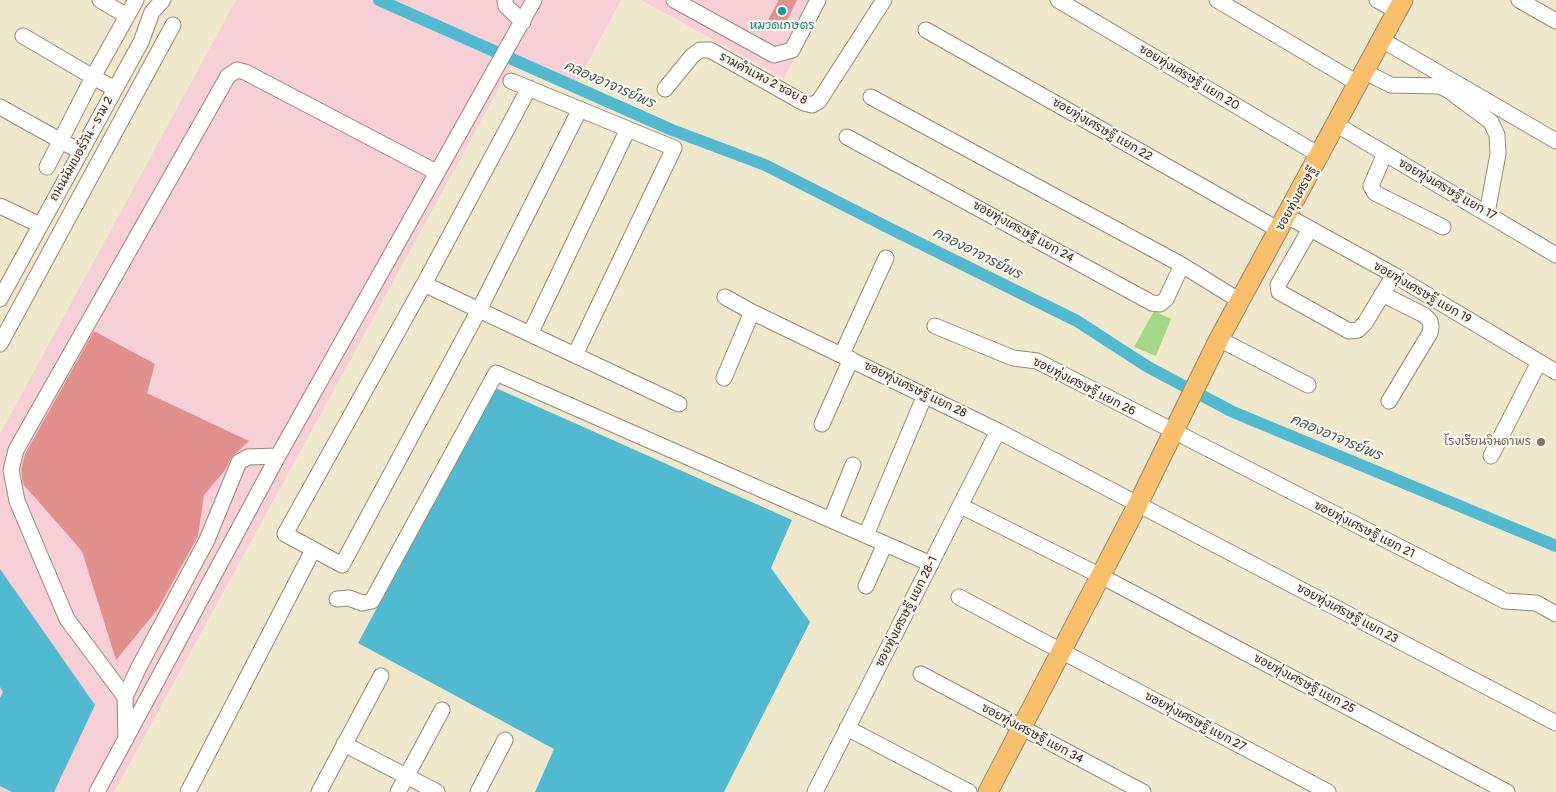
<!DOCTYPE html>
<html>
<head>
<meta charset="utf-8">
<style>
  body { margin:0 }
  canvas { display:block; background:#efe8cd }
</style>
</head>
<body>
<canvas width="1556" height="792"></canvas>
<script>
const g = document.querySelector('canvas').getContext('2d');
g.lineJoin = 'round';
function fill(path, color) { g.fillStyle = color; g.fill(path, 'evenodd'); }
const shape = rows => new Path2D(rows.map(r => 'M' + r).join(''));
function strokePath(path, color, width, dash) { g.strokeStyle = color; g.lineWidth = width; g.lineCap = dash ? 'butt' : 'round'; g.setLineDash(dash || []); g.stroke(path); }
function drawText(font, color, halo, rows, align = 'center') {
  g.font = font + ' Pangolin,"Playpen Sans Thai",sans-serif'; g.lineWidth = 4.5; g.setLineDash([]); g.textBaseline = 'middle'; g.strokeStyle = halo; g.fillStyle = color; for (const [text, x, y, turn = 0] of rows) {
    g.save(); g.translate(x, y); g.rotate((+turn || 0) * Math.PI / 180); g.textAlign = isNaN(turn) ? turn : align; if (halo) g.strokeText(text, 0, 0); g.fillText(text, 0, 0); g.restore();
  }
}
const built = shape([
  [236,0,621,0,577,82,517,55,114,792,0,792,0,434],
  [641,0,826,0,784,78]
]);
const green = shape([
  [1154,311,1171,319,1156,356,1134,347]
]);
const water = shape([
  [496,388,792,520,771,568,810,622,724,792,535,792,554,749,358,643],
  [0,569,95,705,54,792,12,792,0,786,0,698,3,692,0,687]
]);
const canal = shape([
  [379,0,672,130,765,165,889,228,1077,321,1148,367,1233,412,1556,546]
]);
const building = shape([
  [779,0,797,0,782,30,767,22],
  [94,331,155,364,147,393,249,441,231,458,226,469,204,495,198,536,158,609,116,660,82,551,23,484,21,470,25,454]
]);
const minor = shape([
  [100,0,127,16],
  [505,0,506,6,523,22],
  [674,0,774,55,792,50,818,0],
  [1058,0,1321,156],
  [1217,0,1359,84],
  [1377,0,1397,11],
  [1519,0,1556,21],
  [926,30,1279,230],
  [23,36,93,77,47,167],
  [1382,40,1556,141],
  [1365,72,1391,85,1439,86,1448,90,1491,122,1497,135,1498,154,1487,213],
  [511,81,674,148,575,355],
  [115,89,93,77,136,0],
  [665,89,692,56,700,50,710,50,804,103,812,105,819,101,884,0],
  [871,97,1182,265,1240,301],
  [0,107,81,152],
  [580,109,479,310,679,404],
  [1337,125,1556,255],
  [847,137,1152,303,1160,304,1166,299,1182,265],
  [1385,153,1371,186,1375,193,1443,227],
  [0,206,40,225],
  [1287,216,1394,275,1556,372],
  [1310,229,1278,285,1279,292,1349,331,1358,330,1365,323,1394,275],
  [424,284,479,310,342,565,285,534,424,284],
  [424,284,529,88],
  [1382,294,1424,315,1430,321,1431,327,1430,333,1389,401],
  [725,297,752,312],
  [0,299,141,42,152,12,163,0],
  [935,326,1013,358,1037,361,1505,601,1536,603,1556,614],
  [530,334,628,129],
  [1219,339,1308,385],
  [0,344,173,25],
  [842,354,886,258],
  [724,378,752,312,998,431,1556,723],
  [822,424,851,359],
  [1491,456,1539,362],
  [961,506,1101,576,1507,792],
  [831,519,853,465],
  [866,535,925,395],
  [866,586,885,544],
  [959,597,1328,792],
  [337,599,349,598,362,603,372,601,496,373,931,564],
  [921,674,1143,792],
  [125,697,67,619,17,501,11,470,16,450,228,76,237,70,245,72,436,172],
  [847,728,969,792],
  [126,739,125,697,139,667,207,540,239,462,248,457,278,456],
  [344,744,437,792],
  [97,792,278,456,534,0],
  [188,792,313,550],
  [319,792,381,676],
  [398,792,442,710],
  [478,792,505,740],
  [815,792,998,431]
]);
const major = shape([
  [988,792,1138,504,1219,339,1403,0]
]);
const markers = [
  [782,11,5,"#0f9aa8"],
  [1541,442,5,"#8d6e63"]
];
const cultureNames = [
  ["หมวดเกษตร",782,26]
];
const streetNames = [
  ["ซอยทุ่งเศรษฐี แยก 20",1189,78,31],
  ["รามคำแหง 2 ซอย 8",763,79,28],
  ["ซอยทุ่งเศรษฐี แยก 22",1102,130,30],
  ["ถนนนัมเบอร์วัน - ราม 2",82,149,-61],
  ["ซอยทุ่งเศรษฐี แยก 17",1447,190,30],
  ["ซอยทุ่งเศรษฐี",1297,199,-61],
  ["ซอยทุ่งเศรษฐี แยก 24",1023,232,29],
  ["ซอยทุ่งเศรษฐี แยก 19",1422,293,30],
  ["ซอยทุ่งเศรษฐี แยก 26",1084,387,27],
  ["ซอยทุ่งเศรษฐี แยก 28",915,390,26],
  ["ซอยทุ่งเศรษฐี แยก 21",1364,530,27],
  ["ซอยทุ่งเศรษฐี แยก 28-1",907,612,-63],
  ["ซอยทุ่งเศรษฐี แยก 23",1347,614,28],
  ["ซอยทุ่งเศรษฐี แยก 25",1304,684,28],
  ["ซอยทุ่งเศรษฐี แยก 27",1195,722,28],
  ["ซอยทุ่งเศรษฐี แยก 34",1032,734,28]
];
const educationNames = [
  ["โรงเรียนจินดาพร",1531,442]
];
const waterNames = [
  ["คลองอาจารย์พร",609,85,24],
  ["คลองอาจารย์พร",977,254,27],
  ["คลองอาจารย์พร",1336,438,23]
];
fill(built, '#f6cfd7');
fill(green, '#a4d888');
fill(water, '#52bad0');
strokePath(canal, '#52bad0', 12);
fill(building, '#e2908d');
strokePath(minor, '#958976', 17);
strokePath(major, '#958976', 21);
strokePath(minor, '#fff', 15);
strokePath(major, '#f8bf6c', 19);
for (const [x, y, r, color] of markers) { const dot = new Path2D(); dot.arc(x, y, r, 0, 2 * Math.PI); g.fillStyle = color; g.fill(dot); strokePath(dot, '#fbf7ec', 2); }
drawText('12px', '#0d838f', '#fbf7ec', cultureNames);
drawText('12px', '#3b2a1e', '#fbf7ec', streetNames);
drawText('12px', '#785e54', '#fbf7ec', educationNames, 'right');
drawText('italic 14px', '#435c5c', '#fbf7ec', waterNames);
</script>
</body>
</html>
